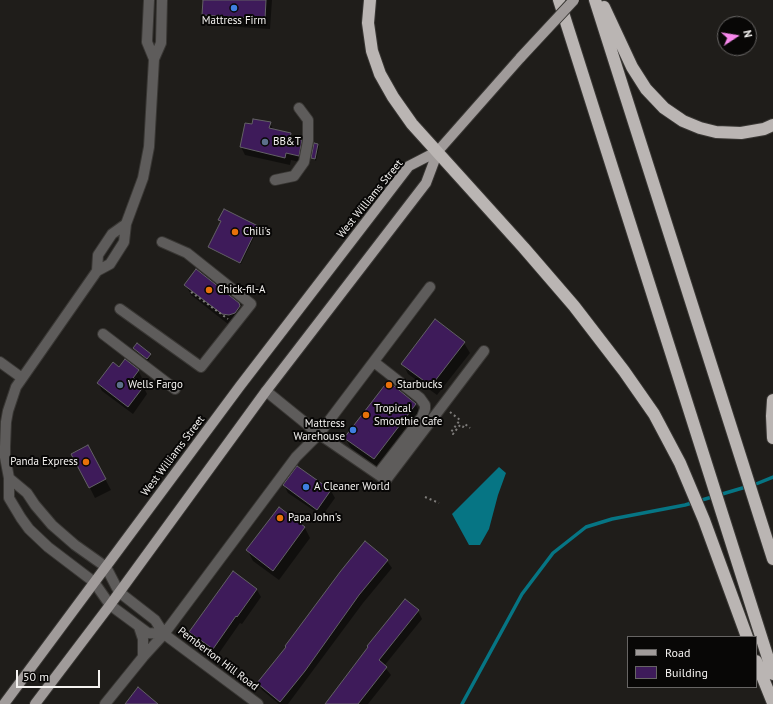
<!DOCTYPE html>
<html>
<head>
<meta charset="utf-8">
<style>
  body { margin:0 }
  #map { position:relative; width:773px; height:704px; overflow:hidden; background:#1f1d1a; font-family:"PT Sans",sans-serif }
  canvas { display:block }
  .legend { position:absolute; left:627px; top:636px; width:130px; height:52px; box-sizing:border-box; background:#080706; border:1px solid #676564; margin:0; padding:5px 7px; list-style:none; font-size:12px; color:#f5f3f1 }
  .legend li { display:flex; align-items:center; gap:8px; height:20px }
  .legend b { width:20px; border:1px solid #676564 }
  .north { position:absolute; left:717px; top:16px; width:40px; height:40px; box-sizing:border-box; background:#080706; border:1px solid #676564; border-radius:50%; rotate:78deg; font-size:11px; font-weight:700; line-height:16px; text-align:center; color:#f5f3f1 }
  .north::after { content:''; display:block; margin:auto; width:14px; height:18px; background:#f788ec; clip-path:polygon(50% 0,100% 100%,50% 72%,0 100%) }
  .scale { position:absolute; left:16px; top:670px; width:84px; height:18px; box-sizing:border-box; border:2px solid #f5f3f1; border-top:0; padding-left:5px; font-size:12px; line-height:14px; white-space:nowrap; color:#f5f3f1; -webkit-text-stroke:3px #080706; paint-order:stroke }
</style>
</head>
<body>
<div id="map">
<canvas width="773" height="704"></canvas>
<ul class="legend">
<li><b style="height:5px;background:#a09b9a"></b>Road</li>
<li><b style="height:11px;background:#3e1b5a"></b>Building</li>
</ul>
<div class="north">N</div>
<div class="scale">50 m</div>
</div>
<script>
const g = document.querySelector('canvas').getContext('2d');
g.lineJoin = 'round';
function fill(path, color) { g.fillStyle = color; g.fill(path, 'evenodd'); }
const shape = rows => new Path2D(rows.map(r => 'M' + r).join(''));
function strokePath(path, color, width, dash) { g.strokeStyle = color; g.lineWidth = width; g.lineCap = dash ? 'butt' : 'round'; g.setLineDash(dash || []); g.stroke(path); }
function drawText(font, color, halo, rows, align = 'center') {
  g.font = font + ' "PT Sans",sans-serif'; g.lineWidth = 4; g.setLineDash([]); g.textBaseline = 'middle'; g.strokeStyle = halo; g.fillStyle = color; for (const [text, x, y, turn = 0] of rows) {
    g.save(); g.translate(x, y); g.rotate((+turn || 0) * Math.PI / 180); g.textAlign = isNaN(turn) ? turn : align; if (halo) g.strokeText(text, 0, 0); g.fillText(text, 0, 0); g.restore();
  }
}
const water = shape([
  [499,467,506,473,498,495,489,529,480,545,469,545,452,514]
]);
const shadow = shape([
  [204,0,272,0,270,29,208,25,203,15],
  [270,123,274,131,290,134,293,139,301,141,305,149,303,163,291,160,290,165,245,155,241,147,252,126],
  [318,145,319,147,316,161,312,158],
  [220,220,257,227,258,229,241,264,211,249,209,247,222,222],
  [186,285,238,303,244,314,235,325,228,324,191,295],
  [464,343,470,353,437,395,408,374,403,364],
  [134,348,150,354,151,356,148,361],
  [119,368,138,370,142,378,138,383,143,386,147,394,133,414,102,391,98,383],
  [415,404,421,414,380,469,351,448,345,438],
  [93,456,111,490,95,498,90,488],
  [284,485,331,491,335,498,322,516,288,493],
  [279,509,305,528,310,538,279,580,253,561,248,551],
  [387,561,392,568,363,603,288,704,279,704,262,690,258,683],
  [233,573,257,590,261,597,242,624,240,623,217,656,194,640,190,632],
  [418,611,422,619,384,666,391,675,368,704,326,704]
]);
const stream = shape([
  [462,704,522,594,553,553,586,527,612,519,685,505,756,484,773,477]
]);
const building = shape([
  [203,0,266,0,265,19,202,15,203,0],
  [253,119,271,122,269,128,291,133,290,138,302,140,299,156,286,153,285,158,240,147,245,123,252,124,253,119],
  [314,143,318,144,315,159,311,158,314,143],
  [224,209,258,226,240,263,208,247,221,221,218,220,224,209],
  [196,269,239,303,240,306,235,313,229,315,222,314,184,285,196,269],
  [435,319,465,342,431,386,401,364,435,319],
  [137,343,151,354,147,359,133,348,137,343],
  [125,359,139,370,133,378,144,386,128,407,97,383,113,362,119,367,125,359],
  [388,381,416,404,374,459,344,438,388,381],
  [88,445,106,479,89,488,71,454,88,445],
  [297,466,331,490,317,510,283,485,297,466],
  [279,507,305,527,273,571,246,550,279,507],
  [365,541,388,560,359,595,305,671,280,702,257,683,286,647,285,646,340,572,365,541],
  [233,571,257,589,237,617,236,616,213,649,189,632,233,571],
  [405,599,419,610,379,660,387,667,358,704,325,704,368,647,367,646,405,599],
  [138,687,158,704,125,704,138,687]
]);
const path = shape([
  [191,292,228,319],
  [450,412,460,420,451,432,453,434,460,425,463,427,465,424,470,428],
  [425,497,439,503]
]);
const minor = shape([
  [149,0,147,42,154,59],
  [162,0,161,43,154,59,149,147,143,178,126,224,124,242,110,264,97,271,16,387,8,411,6,422,5,447,5,457,9,478,9,498,21,518,29,529,48,547,94,582,110,605,148,633,164,634],
  [275,180,294,176,304,162,308,141,308,120,299,108],
  [97,271,98,255,112,234,126,224],
  [120,309,201,367,251,304,187,253,162,242],
  [103,334,175,389],
  [0,362,22,378],
  [374,362,420,398,425,405,425,409,422,417,378,474],
  [266,391,319,434,430,287],
  [9,478,27,493,35,505,52,525,75,545,106,567,119,592,155,620,164,634,258,704],
  [139,627,143,639,143,657,164,634,296,457,319,434,386,480,484,351],
  [105,704,143,657]
]);
const major = shape([
  [4,704,240,386,409,166,438,151],
  [35,704,110,605,266,391,426,183,438,151,521,57]
]);
const highway = shape([
  [370,0,368,23,372,51,380,74,393,97,412,124,524,248,574,306,624,371,654,414,680,463,704,520,747,637],
  [559,0,773,674],
  [595,0,773,559],
  [604,7,632,67,646,89,664,108,683,121,700,128,716,132,741,133,764,129,773,125],
  [773,400,772,416,773,438],
  [756,661,773,703]
]);
const majorBridge = shape([
  [521,57,574,0]
]);
const markers = [
  [234,8,4,"#3f7fe0"],
  [265,142,4,"#5c6f8a"],
  [235,232,4,"#e8710a"],
  [209,290,4,"#e8710a"],
  [120,385,4,"#5c6f8a"],
  [389,385,4,"#e8710a"],
  [366,415,4,"#e8710a"],
  [353,430,4,"#3f7fe0"],
  [86,462,4,"#e8710a"],
  [306,487,4,"#3f7fe0"],
  [280,518,4,"#e8710a"]
];
const poiNames = [
  ["Mattress Firm",234,21,"center"],
  ["BB&T",273,142],
  ["Chili's",243,232],
  ["Chick-fil-A",217,290],
  ["Wells Fargo",128,385],
  ["Starbucks",397,385],
  ["Tropical",374,409],
  ["Smoothie Cafe",374,422],
  ["Mattress",345,424,"right"],
  ["Warehouse",345,437,"right"],
  ["Panda Express",78,462,"right"],
  ["A Cleaner World",314,487],
  ["Papa John's",288,518]
];
const streetNames = [
  ["West Williams Street",370,199,-51],
  ["West Williams Street",173,456,-53],
  ["Pemberton Hill Road",218,659,37]
];
fill(water, '#067584');
fill(shadow, '#0007');
strokePath(stream, '#067584', 3.5);
fill(building, '#3e1b5a');
strokePath(building, '#636165', 1);
strokePath(minor, '#393734', 12);
strokePath(major, '#393734', 12);
strokePath(highway, '#393734', 14);
strokePath(path, '#7e7c7a', 2, [2, 3]);
strokePath(minor, '#5e5c5b', 10);
strokePath(major, '#a09b9a', 10);
strokePath(highway, '#bab5b3', 12);
strokePath(majorBridge, '#393734', 12, []);
strokePath(majorBridge, '#a09b9a', 10);
for (const [x, y, r, color] of markers) { const dot = new Path2D(); dot.arc(x, y, r, 0, 2 * Math.PI); g.fillStyle = color; g.fill(dot); strokePath(dot, '#080706', 1.5); }
drawText('11px', '#f5f3f1', '#080706', poiNames, 'left');
drawText('11px', '#f5f3f1', '#080706', streetNames);
</script>
</body>
</html>
